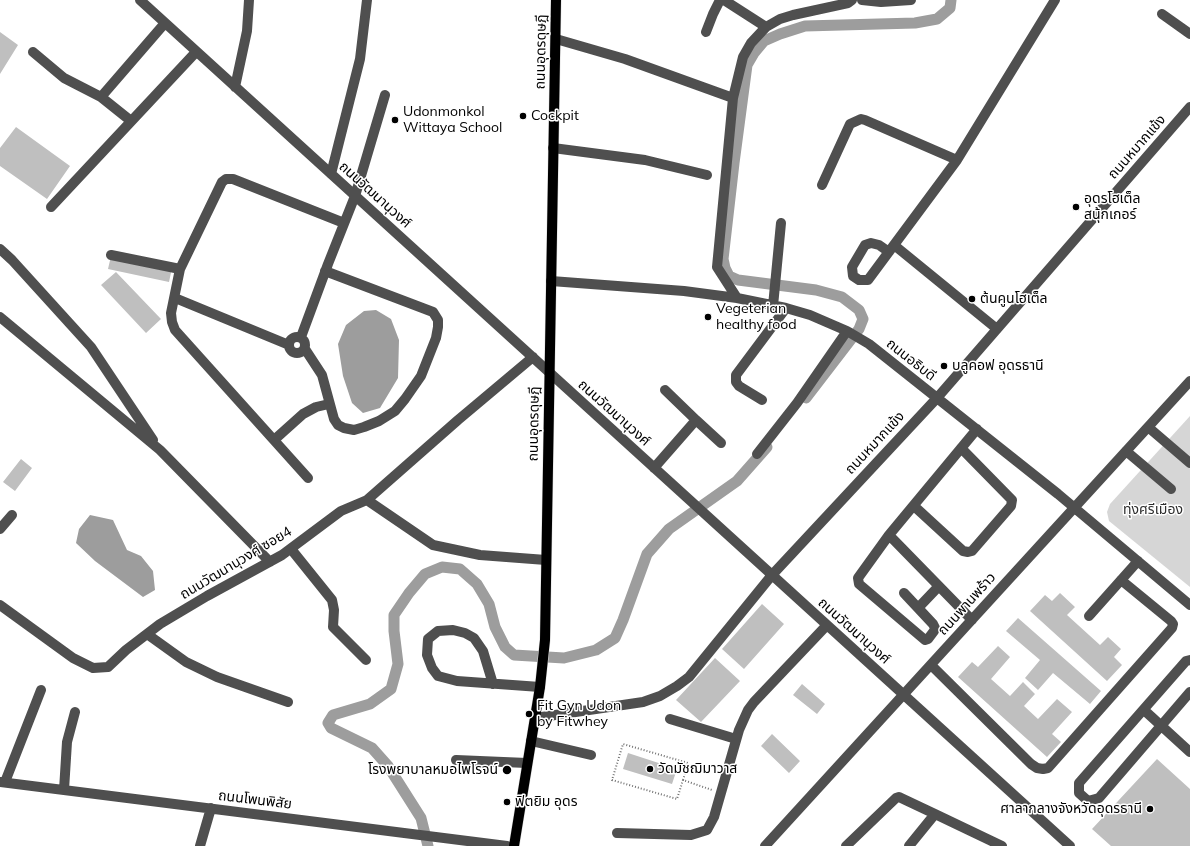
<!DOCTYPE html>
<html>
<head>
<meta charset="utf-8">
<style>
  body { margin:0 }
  canvas { display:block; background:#fff }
</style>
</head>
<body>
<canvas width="1190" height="846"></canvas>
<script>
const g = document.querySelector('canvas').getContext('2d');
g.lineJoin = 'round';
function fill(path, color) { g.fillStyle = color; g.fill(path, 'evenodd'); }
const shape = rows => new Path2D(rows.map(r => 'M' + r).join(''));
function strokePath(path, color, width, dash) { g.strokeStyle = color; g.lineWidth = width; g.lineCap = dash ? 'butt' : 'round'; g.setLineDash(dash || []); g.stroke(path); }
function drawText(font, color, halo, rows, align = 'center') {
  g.font = font + ' Mulish,"Noto Sans Thai",sans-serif'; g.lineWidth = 3; g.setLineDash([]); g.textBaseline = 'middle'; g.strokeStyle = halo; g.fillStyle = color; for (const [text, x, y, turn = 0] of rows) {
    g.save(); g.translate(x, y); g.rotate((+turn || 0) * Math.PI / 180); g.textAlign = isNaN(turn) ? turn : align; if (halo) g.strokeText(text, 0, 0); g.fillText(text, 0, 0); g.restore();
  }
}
const green = shape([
  [1190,416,1190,587,1109,521,1107,512,1110,504]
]);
const water = shape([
  [376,310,391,319,399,340,398,378,380,408,363,413,352,403,343,376,338,344,346,325,364,311],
  [90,515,113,520,127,550,141,556,153,571,155,590,143,597,95,561,76,543,79,529]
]);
const canal = shape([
  [806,398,859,329,863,319,859,310,842,297,816,290,738,280,729,276,725,268,723,259,734,163,747,65,754,53,764,41,780,34,805,26,915,23,937,19,950,8,951,0],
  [428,846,421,818,388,766,372,748,331,728,328,723,333,715,370,704,391,689,398,664,394,631,394,615,409,593,425,574,442,567,460,569,477,584,489,604,495,627,505,647,514,655,564,658,596,650,615,638,623,620,647,554,669,529,737,481,767,447]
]);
const building = shape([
  [0,32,18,45,0,74],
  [16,127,70,166,47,199,0,166,0,148],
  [111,256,172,268,169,282,108,269],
  [116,272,161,319,146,333,101,285],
  [21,459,32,468,15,491,3,482],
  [1060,593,1075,607,1067,615,1100,645,1108,637,1121,649,1114,657,1122,665,1107,681,1030,611,1045,595,1052,601],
  [762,604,784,624,744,669,722,649],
  [1018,618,1101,691,1090,704,1053,673,1038,690,1025,678,1040,660,1006,631],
  [998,646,1010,657,991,679,1010,696,1023,682,1035,694,1024,706,1038,719,1057,699,1072,712,1052,734,1061,742,1047,757,958,677,972,662,978,667],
  [715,658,740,681,701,722,676,700],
  [802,684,825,704,817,714,793,695],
  [772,734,800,761,789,773,761,746],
  [628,753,677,769,672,784,623,769],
  [1157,759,1190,789,1190,846,1111,846,1092,829]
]);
const path = shape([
  [683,780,688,763,623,744,612,780,677,799,683,780,712,790]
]);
const minor = shape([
  [140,0,1070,846],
  [724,0,766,27],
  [862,0,881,2,911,0],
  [1162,14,1190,34],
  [706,32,713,14,720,0],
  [556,39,625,59,733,98,717,267,737,298],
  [33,52,64,78,101,97,131,121],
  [235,87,247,31,249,0],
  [101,97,165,23],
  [733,98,743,57,751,43,766,27,780,19,793,15,848,3,852,0],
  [553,148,645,160,707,175],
  [331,174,360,59,367,0],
  [822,185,850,124,861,119,865,120,957,160],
  [51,207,196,52],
  [894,245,997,329],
  [0,249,12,260,91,347,153,440],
  [889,252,879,245,871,243,865,245,852,267,853,276,859,280,868,280,957,160,1055,0],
  [111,255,180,269],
  [551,281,684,291,737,298,786,308,810,315,847,331,869,344,1058,494,1190,605],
  [175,298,289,345],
  [773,306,781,223],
  [0,317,160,450,270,562],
  '289 345a8 8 0 1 1 16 0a8 8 0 1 1-16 0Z',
  [301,337,328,264,355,196,385,95],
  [305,349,322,375,334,419,338,425,344,428,354,430,364,427,379,421,395,411,405,399,421,376,436,338,438,327,438,320,433,312,325,271],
  [762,400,739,386,736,382,736,375,786,308],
  [696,420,721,443],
  [1148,427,1190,463],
  [274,440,303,414,316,407,329,404],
  [1126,451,1171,489],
  [757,454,797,403,847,331],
  [654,468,696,420,665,390],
  [308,478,175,330,172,322,171,313,180,269,222,182,226,179,233,179,344,223],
  [367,500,433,545,480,555,546,560],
  [914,506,963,551,968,552,972,551,1011,506,1012,500,961,448],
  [0,529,12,515],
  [889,535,972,620],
  [291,549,332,600,334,610,333,627,366,660],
  [904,593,933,624,935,628,934,631,928,639,925,640,859,584,858,578,889,535,977,429],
  [0,605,73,658,93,668,108,667,126,650,160,624,207,596,282,555,341,511,367,500,458,420,533,357],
  [918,608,939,586],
  [1089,616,1138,561],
  [147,634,186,662,217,677,288,702],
  [1190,660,1186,661,1079,783,1079,793,1088,801,1099,798,1190,692],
  [931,665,1031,764,1037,768,1043,769,1048,768,1172,628,1173,624,1171,621,1121,580],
  [493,684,483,651,474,638,465,633,453,630,438,631,428,639,427,655,432,668,438,676,457,681,540,687],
  [1144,710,1190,752],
  [535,718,643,702,660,696,677,686,689,677,772,575,937,398,1190,107],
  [670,719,736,739],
  [531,741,591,755],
  [456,760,527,763],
  [0,782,507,846],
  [5,782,41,690],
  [64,790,67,742,75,712],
  [617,833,691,835,707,830,714,817,739,730,748,710,754,702,827,625],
  [200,846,211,808],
  [765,846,1190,381],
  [846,846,896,798,899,797,935,814],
  [909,846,935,814,1002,846]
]);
const major = shape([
  [514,846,540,687,545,640,556,0]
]);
const markers = [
  [523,116,4,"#000"],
  [395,120,4,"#000"],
  [1076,207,4,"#000"],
  [972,299,4,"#000"],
  [708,317,4,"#000"],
  [944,366,4,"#000"],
  [529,714,4,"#000"],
  [650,769,4,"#000"],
  [507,770,5,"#000"],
  [507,802,4,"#000"],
  [1150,809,4,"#000"]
];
const streetNames = [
  ["ถนนอุดรดุษฎี",541,52,-89],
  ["ถนนหมากแข้ง",1137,147,-49],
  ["ถนนวัฒนานุวงศ์",375,195,42],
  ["ถนนอธิบดี",911,360,38],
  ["ถนนวัฒนานุวงศ์",614,413,42],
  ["ถนนอุดรดุษฎี",534,424,-89],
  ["ถนนหมากแข้ง",875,443,-47],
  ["ถนนวัฒนานุวงศ์ ซอย4",236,563,-31],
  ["ถนนพานพร้าว",967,604,-48],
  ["ถนนวัฒนานุวงศ์",854,631,42],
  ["ถนนโพนพิสัย",255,800,7]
];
const poiNames = [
  ["Udonmonkol",403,112],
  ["Wittaya School",403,128],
  ["Cockpit",531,116],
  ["อุดรโฮเต็ล",1084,199],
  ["สนุ้กเกอร์",1084,215],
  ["ต้นคูนโฮเต็ล",980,299],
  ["Vegeterian",716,309],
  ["healthy food",716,325],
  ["บลูคอฟ อุดรธานี",952,366],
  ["Fit Gyn Udon",537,706],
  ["by Fitwhey",537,722],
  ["วัดมัชฌิมาวาส",658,769],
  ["โรงพยาบาลหมอไพโรจน์",498,770,"right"],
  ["ฟิตยิม อุดร",515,802],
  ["ศาลากลางจังหวัดอุดรธานี",1142,809,"right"]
];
const parkNames = [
  ["ทุ่งศรีเมือง",1153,510]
];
fill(green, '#d6d6d6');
fill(water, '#9d9d9d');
strokePath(canal, '#9d9d9d', 11);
fill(building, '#bfbfbf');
strokePath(major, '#dbdbdb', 11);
strokePath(path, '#717171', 2, [1, 2]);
strokePath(minor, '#4f4f4f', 10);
strokePath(major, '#000', 10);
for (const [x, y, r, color] of markers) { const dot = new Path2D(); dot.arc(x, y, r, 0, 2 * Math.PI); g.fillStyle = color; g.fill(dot); strokePath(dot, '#fff', 1.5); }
drawText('14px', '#000', '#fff', streetNames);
drawText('14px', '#000', '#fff', poiNames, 'left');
drawText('14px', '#2d2d2d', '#fff', parkNames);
</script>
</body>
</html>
